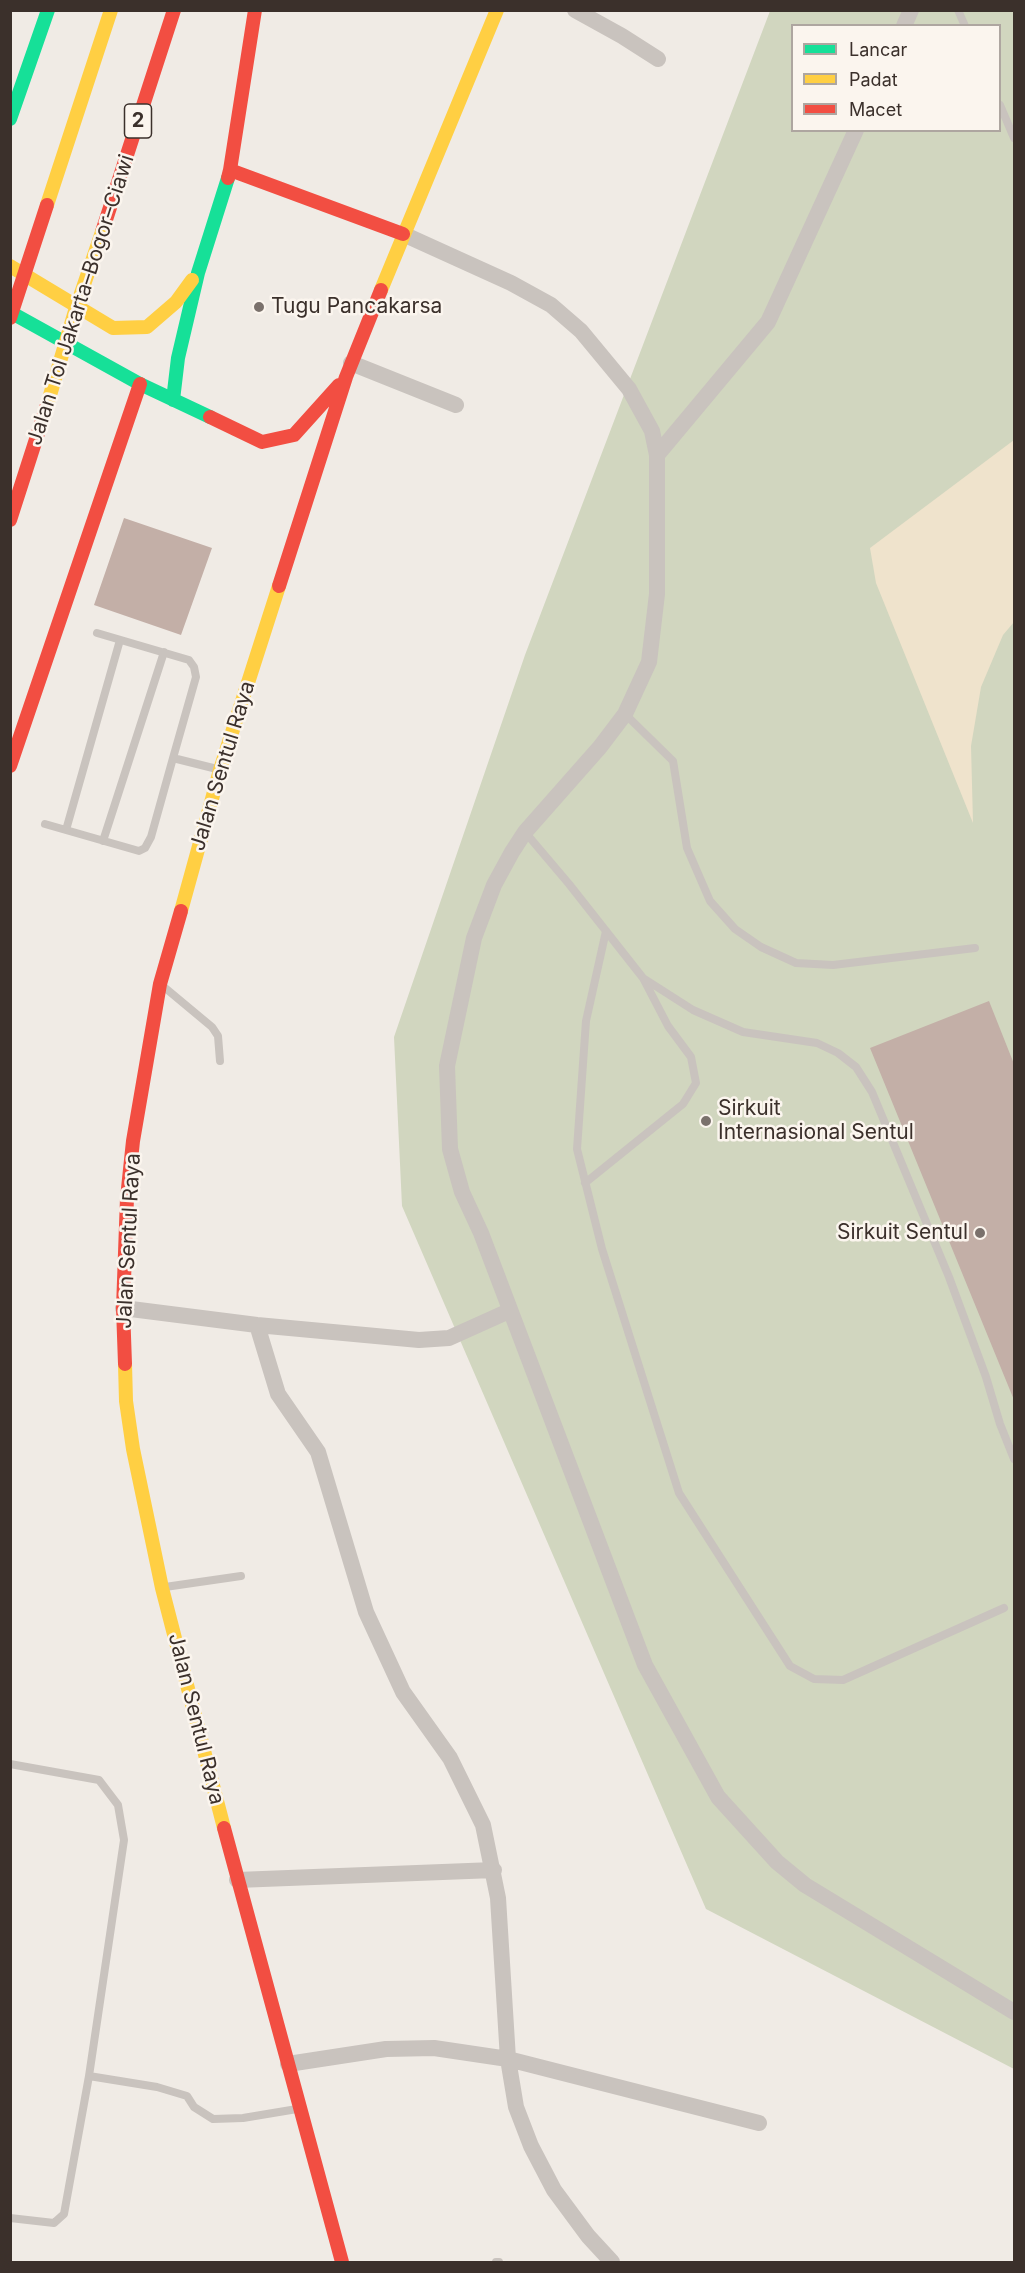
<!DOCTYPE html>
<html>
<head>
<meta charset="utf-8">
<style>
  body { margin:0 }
  #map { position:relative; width:1025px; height:2273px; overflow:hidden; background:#f0ebe5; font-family:Inter,sans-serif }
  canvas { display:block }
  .frame { position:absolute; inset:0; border:12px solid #3b302b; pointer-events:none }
  .legend { position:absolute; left:791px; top:24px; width:210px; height:108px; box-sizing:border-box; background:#fbf5ee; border:2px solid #aea6a0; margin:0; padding:8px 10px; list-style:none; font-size:18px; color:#3b302b }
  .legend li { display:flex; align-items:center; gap:12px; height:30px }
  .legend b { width:30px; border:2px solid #aea6a0 }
</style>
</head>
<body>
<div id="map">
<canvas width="1025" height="2273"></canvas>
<div class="frame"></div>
<ul class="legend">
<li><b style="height:8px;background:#16e098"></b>Lancar</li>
<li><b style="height:8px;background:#ffcf43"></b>Padat</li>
<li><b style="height:8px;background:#f24e42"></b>Macet</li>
</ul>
</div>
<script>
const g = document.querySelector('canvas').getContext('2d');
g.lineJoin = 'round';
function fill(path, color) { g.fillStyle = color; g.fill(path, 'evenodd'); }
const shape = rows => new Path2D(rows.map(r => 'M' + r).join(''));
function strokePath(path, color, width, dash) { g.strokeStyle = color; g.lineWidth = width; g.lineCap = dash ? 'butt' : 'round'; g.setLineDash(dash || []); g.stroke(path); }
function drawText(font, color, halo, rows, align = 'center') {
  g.font = font + ' Inter,sans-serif'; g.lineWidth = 5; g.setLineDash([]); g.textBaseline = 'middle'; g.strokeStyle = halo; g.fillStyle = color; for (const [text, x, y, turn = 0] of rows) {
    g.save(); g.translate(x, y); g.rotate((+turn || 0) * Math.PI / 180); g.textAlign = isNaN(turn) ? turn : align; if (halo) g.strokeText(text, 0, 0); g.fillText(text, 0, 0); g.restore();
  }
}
const green = shape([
  [770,11,1014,11,1014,2069,706,1909,402,1206,394,1037,525,655],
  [792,26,1000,26,1000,130,792,130]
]);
const sand = shape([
  [1014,440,1014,622,1003,635,981,687,971,746,973,823,876,583,870,548]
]);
const building = shape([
  [124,518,212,548,181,635,94,605],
  [989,1001,1014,1064,1014,1400,870,1048]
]);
const lane = shape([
  [958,10,965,26],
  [1000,105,1014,138],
  [97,633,189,660,194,667,196,677,173,758],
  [625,714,673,761,687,848,710,901,735,929,761,947,796,963,833,965,975,948],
  [45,824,139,851,145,848,151,837,173,758,217,769],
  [66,830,120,640],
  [525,832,569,884,643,978,693,1010,743,1032,817,1043,838,1053,856,1067,872,1092,949,1277,986,1377,1000,1424,1014,1459],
  [103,841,164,652],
  [606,931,586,1021,577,1149,602,1249,679,1493,790,1666,814,1679,843,1680,1004,1608],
  [164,987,212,1027,218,1036,220,1061],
  [585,1183,683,1104,696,1083,691,1057,668,1026,643,978],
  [165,1587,241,1576],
  [10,1764,99,1780,118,1805,124,1840,89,2076,157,2087,187,2096,194,2107,213,2119,243,2118,297,2109],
  [10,2218,54,2223,64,2214,89,2076],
  [496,2262,499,2262]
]);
const street = shape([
  [575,10,622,36,658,59],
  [904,26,911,10],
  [403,234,511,283,551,305,581,331,629,389,652,431,657,455,657,594,649,662,625,714,600,747,525,832,512,852,494,885,474,938,447,1066,450,1149,462,1192,481,1233,645,1665,718,1797,777,1862,805,1885,1014,2012],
  [351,363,456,405],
  [657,455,768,322,856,130],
  [123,1308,257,1325,419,1340,449,1338,509,1311],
  [257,1325,278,1394,318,1452,366,1612,403,1692,450,1758,483,1825,498,1898,508,2059,516,2107,531,2146,554,2190,588,2236,612,2262],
  [237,1880,494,1870],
  [288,2064,386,2049,434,2048,508,2059,759,2123]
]);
const fast = shape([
  [10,119,48,10],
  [10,312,140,384,210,417],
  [173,400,178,358,198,273,228,178]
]);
const slow = shape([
  [47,205,111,10],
  [10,266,113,328,147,327,176,302,192,280],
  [381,290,497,10],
  [181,911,220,770,279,586],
  [125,1364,126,1401,133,1449,162,1588,224,1828]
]);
const jam = shape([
  [230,170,255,10],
  [228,178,230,170,403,234],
  [102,232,174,10],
  [210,417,262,442,294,435,339,385],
  [10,520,48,402],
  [279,586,346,377,381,290],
  [10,766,140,384],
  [125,1364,123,1308,127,1198,133,1141,160,984,181,911],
  [224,1828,342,2262]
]);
const slowBridge = shape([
  [48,402,75,311,102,232]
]);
const jamBridge = shape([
  [10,318,47,205]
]);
const markers = [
  [259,307,6,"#7a716c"],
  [706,1121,6,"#7a716c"],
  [980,1233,6,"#7a716c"]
];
const shields = [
  [138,121,27]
];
const shieldNames = [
  ["2",138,121]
];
const streetNames = [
  ["Jalan Tol Jakarta–Bogor–Ciawi",81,300,-72],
  ["Jalan Sentul Raya",223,766,-73],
  ["Jalan Sentul Raya",129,1241,-87],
  ["Jalan Sentul Raya",196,1719,76]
];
const poiNames = [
  ["Tugu Pancakarsa",271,307],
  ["Sirkuit",718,1109],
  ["Internasional Sentul",718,1133],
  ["Sirkuit Sentul",968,1233,"right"]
];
fill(green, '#d1d6bf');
fill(sand, '#efe3cc');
fill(building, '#c3afa7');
strokePath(lane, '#c9c3be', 8);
strokePath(street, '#c9c3be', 16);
strokePath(fast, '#16e098', 14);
strokePath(slow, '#ffcf43', 14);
strokePath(jam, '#f24e42', 14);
strokePath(slowBridge, '#ffcf43', 14);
strokePath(jamBridge, '#f24e42', 14);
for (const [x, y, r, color] of markers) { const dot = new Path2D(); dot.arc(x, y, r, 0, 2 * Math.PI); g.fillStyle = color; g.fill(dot); strokePath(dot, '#fbf5ee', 2); }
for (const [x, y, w] of shields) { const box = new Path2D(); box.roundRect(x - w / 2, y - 17, w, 34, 4.5); g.fillStyle = '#fbf5ee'; g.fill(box); strokePath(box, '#3b302b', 1.5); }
drawText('bold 20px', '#3b302b', null, shieldNames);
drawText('21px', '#3b302b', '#fbf5ee', streetNames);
drawText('21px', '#3b302b', '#fbf5ee', poiNames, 'left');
</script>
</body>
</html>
